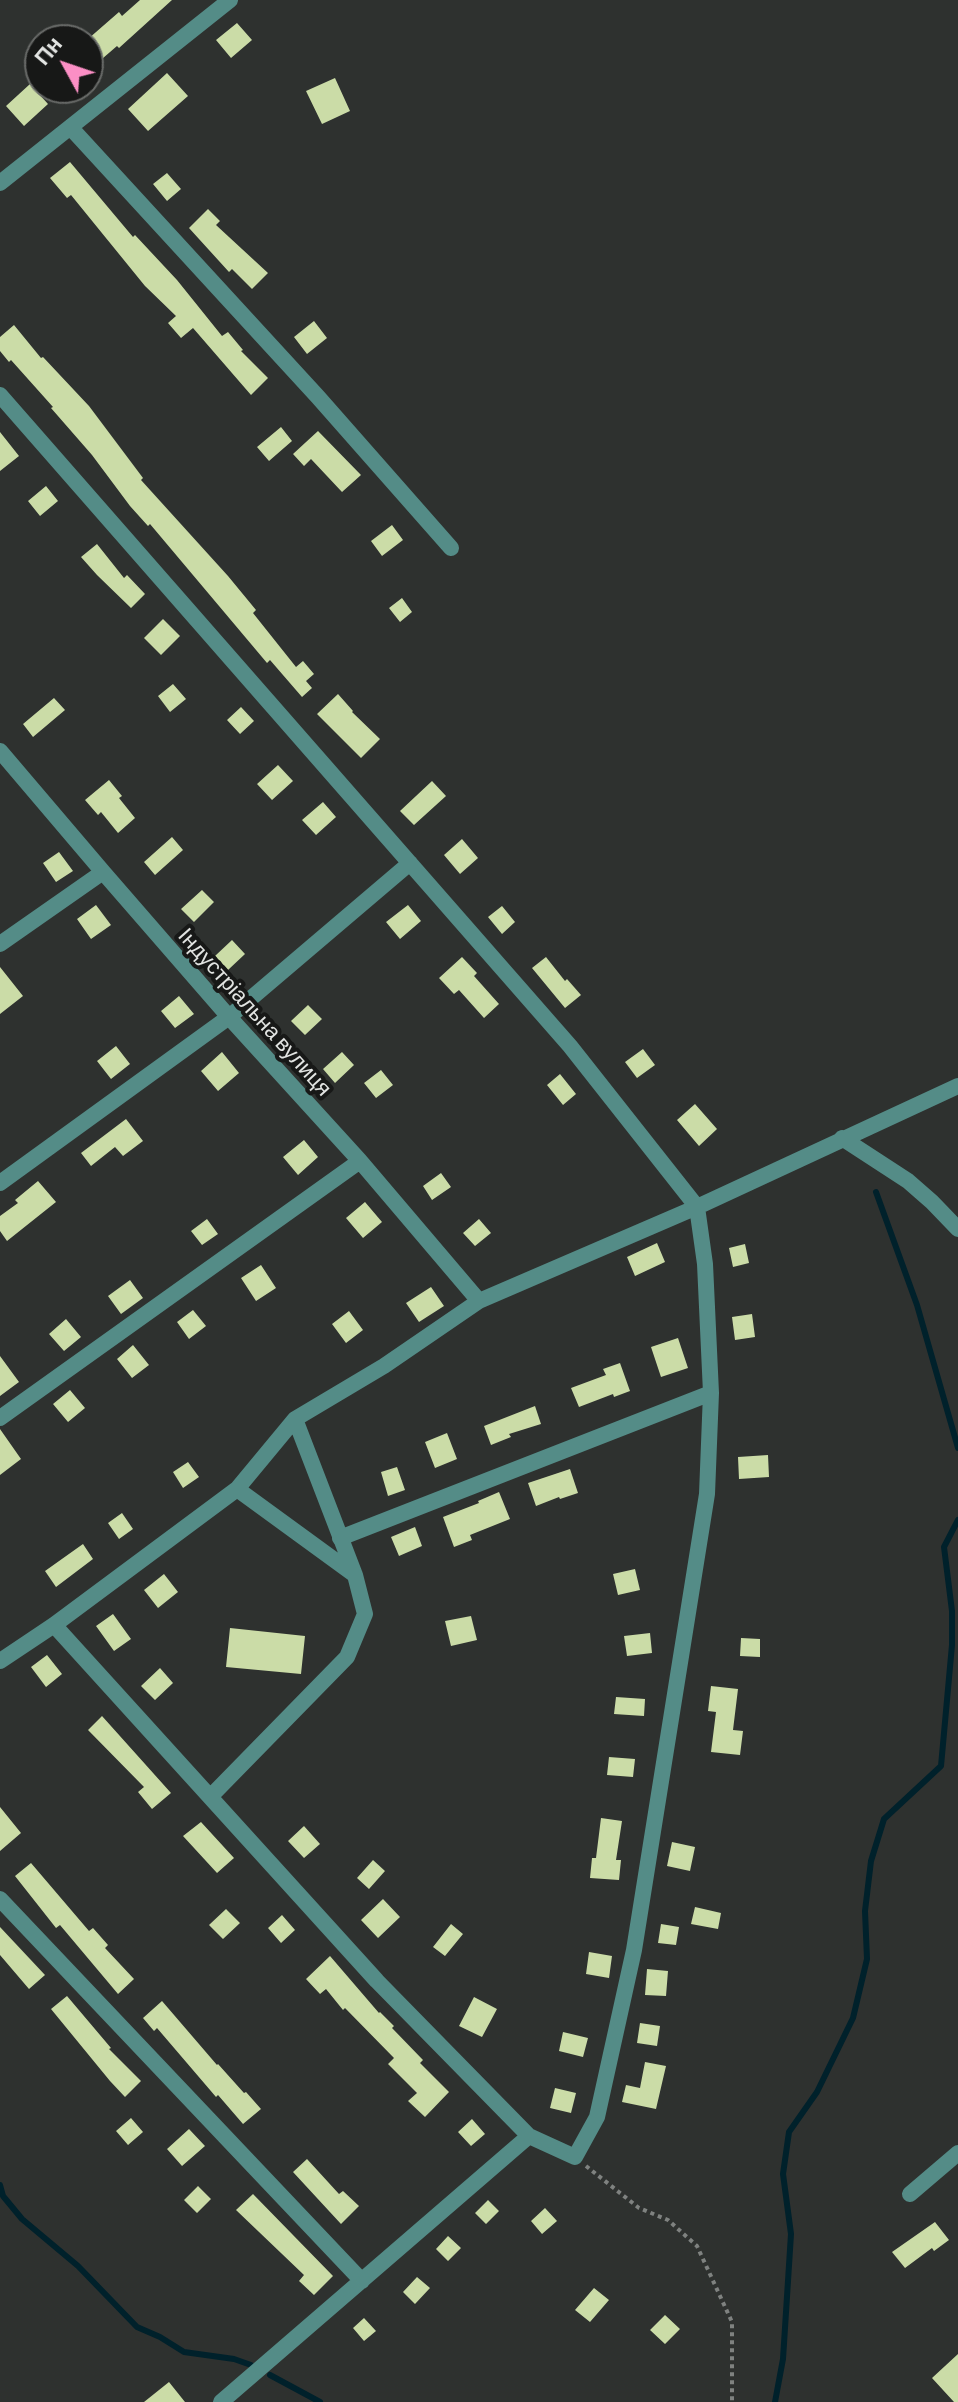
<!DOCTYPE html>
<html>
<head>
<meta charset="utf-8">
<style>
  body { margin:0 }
  #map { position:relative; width:958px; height:2402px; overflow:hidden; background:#2e312f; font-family:Barlow,sans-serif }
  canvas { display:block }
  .north { position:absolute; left:24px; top:24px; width:80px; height:80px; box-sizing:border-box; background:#171817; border:2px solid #686a68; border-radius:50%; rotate:310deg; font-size:22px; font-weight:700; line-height:32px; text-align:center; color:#e2e4e2 }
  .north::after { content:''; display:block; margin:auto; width:28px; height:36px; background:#fb8fc5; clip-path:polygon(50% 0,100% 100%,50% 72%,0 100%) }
</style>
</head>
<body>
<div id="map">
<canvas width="958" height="2402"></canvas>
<div class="north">Пн</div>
</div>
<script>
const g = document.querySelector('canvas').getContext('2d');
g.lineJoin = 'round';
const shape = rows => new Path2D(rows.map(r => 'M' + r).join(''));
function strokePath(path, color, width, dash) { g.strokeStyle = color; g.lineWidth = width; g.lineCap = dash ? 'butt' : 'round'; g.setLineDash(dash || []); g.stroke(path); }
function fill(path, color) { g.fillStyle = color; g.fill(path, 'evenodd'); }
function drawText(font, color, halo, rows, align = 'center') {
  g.font = font + ' Barlow,sans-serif'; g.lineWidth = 8; g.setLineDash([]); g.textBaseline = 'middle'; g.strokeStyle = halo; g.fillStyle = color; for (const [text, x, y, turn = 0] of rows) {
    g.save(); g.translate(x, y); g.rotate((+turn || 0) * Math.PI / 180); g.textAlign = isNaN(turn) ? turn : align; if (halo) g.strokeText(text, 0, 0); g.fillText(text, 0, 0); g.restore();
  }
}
const stream = shape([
  [876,1192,917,1305,958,1448],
  [0,2185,3,2196,22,2219,78,2266,137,2327,160,2337,184,2352,234,2359,251,2365],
  [270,2375,320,2402],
  [775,2402,783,2359,791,2234,783,2174,789,2132,817,2092,853,2018,867,1959,865,1911,871,1861,884,1819,941,1766,952,1645,952,1611,944,1547,958,1520]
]);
const building = shape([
  [140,0,172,0,119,48,117,46,88,71,88,39,119,12,122,16],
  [237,23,252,40,231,58,216,40],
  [167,73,188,96,148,131,128,109],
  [335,78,350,111,322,124,306,91],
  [30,84,48,104,24,126,6,106],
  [70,162,133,237,135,235,177,280,222,336,228,332,243,350,241,351,268,378,251,395,193,328,181,338,168,323,176,316,145,286,71,195,67,198,50,178],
  [167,173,181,189,167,201,153,184],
  [208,209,220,221,216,225,268,273,252,289,232,269,229,272,189,228],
  [314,321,327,338,307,354,294,337],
  [14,325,41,358,43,357,89,406,143,478,141,480,228,576,256,610,253,613,296,667,303,661,314,674,306,681,312,688,302,697,270,660,267,663,150,524,148,526,130,506,92,455,51,408,53,407,11,360,9,362,0,351,0,337],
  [281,427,292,441,269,461,257,447],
  [318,431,361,475,342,492,311,459,304,466,293,454],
  [0,432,19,456,0,471],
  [46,486,58,501,40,516,28,501],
  [392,525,403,540,382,556,371,541],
  [97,544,124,578,127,575,145,594,131,608,97,575,81,557],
  [402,598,412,612,400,622,389,608],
  [163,619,180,636,161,655,144,638],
  [173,684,186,699,170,712,158,696],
  [338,694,353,711,352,712,380,739,361,758,317,714],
  [54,698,65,710,33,737,23,724],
  [241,707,254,721,240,734,227,720],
  [278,765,293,781,272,800,257,784],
  [109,780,122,796,119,798,135,818,118,833,101,812,98,815,85,800],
  [432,781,446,796,414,825,400,811],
  [323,802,336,817,316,835,302,820],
  [172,837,183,850,155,875,144,862],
  [462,839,478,858,460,874,444,855],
  [59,852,73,871,56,882,43,863],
  [202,890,214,902,194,922,181,909],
  [96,905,111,925,91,939,77,919],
  [408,905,421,921,400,939,386,922],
  [502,906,515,922,502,934,488,917],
  [232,940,245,954,228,970,215,956],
  [462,957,477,973,474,976,499,1004,484,1018,459,990,454,994,439,978],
  [546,957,565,981,567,979,581,995,565,1008,532,968],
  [0,967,23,996,0,1014],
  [179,996,194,1014,175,1028,161,1011],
  [308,1005,322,1019,305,1035,291,1021],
  [116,1046,130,1064,111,1079,97,1061],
  [643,1049,655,1065,637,1078,625,1062],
  [222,1052,239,1073,218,1091,201,1071],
  [342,1052,354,1065,335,1083,323,1069],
  [381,1070,393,1085,376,1098,364,1083],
  [560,1074,576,1094,563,1105,547,1085],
  [695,1104,717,1129,699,1146,677,1120],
  [126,1119,143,1141,123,1156,115,1147,91,1166,81,1153],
  [304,1140,318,1157,298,1175,283,1157],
  [441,1173,451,1187,432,1200,423,1186],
  [38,1181,56,1202,7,1241,0,1231,0,1216,18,1203,15,1200],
  [365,1202,382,1222,363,1238,346,1218],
  [207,1219,218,1234,202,1245,191,1231],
  [479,1219,491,1233,475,1246,463,1233],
  [657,1243,665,1262,635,1276,627,1257],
  [745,1244,749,1263,733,1267,729,1248],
  [261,1265,276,1288,256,1301,241,1278],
  [130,1280,143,1298,121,1314,108,1296],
  [431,1287,444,1306,419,1322,406,1303],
  [193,1310,206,1326,189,1339,177,1322],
  [349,1311,363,1330,346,1343,332,1324],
  [752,1314,755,1337,735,1340,732,1317],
  [66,1319,81,1337,64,1351,49,1334],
  [678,1338,688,1368,661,1377,651,1347],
  [133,1345,149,1365,132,1378,117,1359],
  [0,1356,19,1382,0,1396],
  [620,1363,630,1391,614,1397,613,1394,579,1407,571,1388,606,1375,603,1369],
  [70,1390,85,1408,68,1422,53,1404],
  [535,1406,541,1424,509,1434,511,1437,491,1445,484,1426],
  [0,1429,21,1459,0,1475],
  [447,1433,457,1459,435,1468,425,1442],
  [768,1455,769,1477,739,1479,738,1457],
  [188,1462,199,1477,183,1488,173,1472],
  [397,1467,405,1490,388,1496,381,1472],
  [570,1469,578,1493,560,1499,559,1497,536,1506,528,1483],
  [499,1492,510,1519,470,1535,472,1540,454,1547,443,1517,479,1503,478,1501],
  [122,1513,133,1529,119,1539,108,1523],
  [415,1527,422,1546,399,1556,391,1537],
  [83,1544,93,1559,56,1587,45,1571],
  [635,1569,640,1590,618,1595,613,1574],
  [164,1574,178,1592,158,1608,144,1590],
  [113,1614,131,1639,114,1651,96,1626],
  [471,1616,477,1640,451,1646,445,1621],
  [230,1628,305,1636,301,1674,226,1667],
  [650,1633,652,1653,627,1656,624,1636],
  [741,1638,760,1639,760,1657,740,1656],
  [47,1655,62,1674,46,1687,31,1667],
  [160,1668,173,1683,155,1700,141,1686],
  [711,1686,738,1689,733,1730,743,1731,740,1755,711,1752,716,1712,708,1711],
  [616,1697,645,1699,644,1716,614,1714],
  [102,1716,171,1793,152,1809,138,1792,144,1787,88,1730],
  [609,1757,635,1759,633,1777,607,1775],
  [0,1807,21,1833,0,1851],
  [601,1818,622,1821,616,1860,621,1860,619,1880,590,1878,592,1858,596,1858],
  [201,1822,234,1858,217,1873,183,1836],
  [304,1826,320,1844,304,1858,288,1841],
  [672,1842,695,1847,690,1871,667,1866],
  [373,1860,385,1871,369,1889,357,1878],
  [31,1863,89,1931,93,1928,108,1945,105,1948,134,1979,118,1994,60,1925,56,1928,15,1876],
  [383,1899,400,1917,378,1938,361,1920],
  [695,1907,721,1913,718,1929,691,1924],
  [226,1909,240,1923,223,1939,209,1925],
  [282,1915,295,1930,281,1943,268,1928],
  [451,1924,463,1934,445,1956,433,1947],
  [661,1924,679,1927,676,1945,658,1943],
  [0,1927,45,1975,29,1989,0,1955],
  [589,1952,612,1956,609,1978,586,1974],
  [330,1956,379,2013,380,2012,394,2026,392,2028,423,2060,420,2063,449,2092,425,2117,408,2101,417,2093,388,2064,394,2058,345,2008,343,2010,326,1989,320,1994,306,1979],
  [647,1969,668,1971,666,1996,645,1995],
  [67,1996,111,2048,109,2049,141,2081,125,2097,110,2081,51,2009],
  [474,1997,497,2009,482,2037,459,2026],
  [162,2001,217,2065,218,2064,244,2093,246,2092,261,2109,243,2124,218,2095,216,2097,157,2028,154,2031,143,2018],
  [640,2023,660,2026,657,2046,637,2043],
  [563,2032,588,2038,583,2057,559,2051],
  [645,2062,666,2066,656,2109,622,2102,626,2085,640,2088],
  [555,2088,576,2093,571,2113,550,2108],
  [131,2118,143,2132,128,2145,116,2131],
  [472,2119,485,2134,471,2146,458,2132],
  [189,2129,205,2146,182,2166,167,2149],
  [307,2159,339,2194,343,2191,359,2206,341,2224,293,2172],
  [198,2186,211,2199,197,2213,184,2200],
  [253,2194,333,2276,314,2295,299,2281,304,2275,236,2210],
  [488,2200,499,2211,486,2224,475,2213],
  [545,2208,557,2221,542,2234,531,2221],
  [935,2222,949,2240,934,2251,932,2248,905,2268,892,2252],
  [448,2236,461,2248,448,2261,436,2249],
  [417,2277,430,2288,415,2304,403,2292],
  [594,2288,609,2300,590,2322,575,2310],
  [665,2315,680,2329,665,2344,650,2330],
  [364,2318,376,2331,364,2341,353,2328],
  [958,2354,958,2402,954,2402,932,2378],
  [169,2382,185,2402,144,2402]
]);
const path = shape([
  [586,2166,639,2208,668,2220,697,2246,732,2322,732,2402]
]);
const minor = shape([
  [71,128,318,397,451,548],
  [0,183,230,0],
  [0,395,570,1046,697,1207,705,1264,711,1393,707,1494,634,1950,597,2117,575,2157,529,2136,377,1981,54,1625],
  [0,751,103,872,229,1017,360,1161,479,1301],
  [0,944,103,872],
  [842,1138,908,1181,932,1202,958,1229],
  [0,1183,229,1017,410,863],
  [0,1418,360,1161],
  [237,1489,355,1575],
  [340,1538,711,1393],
  [0,1661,54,1625,237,1489,295,1419,384,1366,479,1301,697,1207,958,1086],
  [211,1796,347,1657,365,1614,355,1575,295,1419],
  [0,1899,362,2281],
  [910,2194,958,2153],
  [221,2402,529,2136]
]);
const streetNames = [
  ["Індустріальна вулиця",255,1012,48]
];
strokePath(stream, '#00212b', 6);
fill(building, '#cbdca7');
strokePath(path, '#7f8280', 4, [4, 4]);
strokePath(minor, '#548c87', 16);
drawText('22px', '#e2e4e2', '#171817', streetNames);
</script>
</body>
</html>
